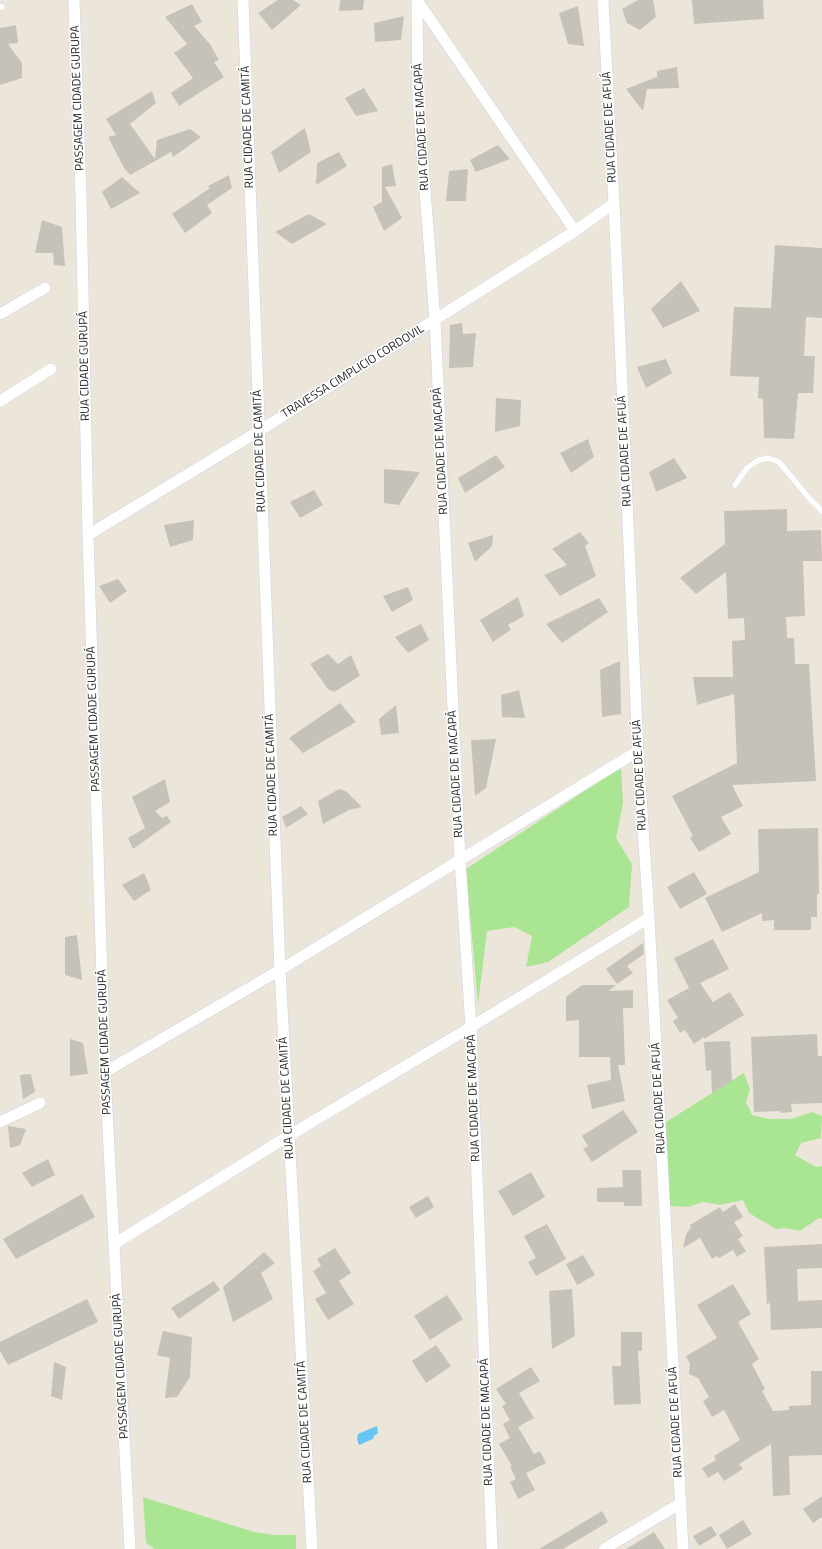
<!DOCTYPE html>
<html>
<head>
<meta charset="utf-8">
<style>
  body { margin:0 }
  canvas { display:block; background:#ece5da }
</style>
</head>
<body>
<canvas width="822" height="1549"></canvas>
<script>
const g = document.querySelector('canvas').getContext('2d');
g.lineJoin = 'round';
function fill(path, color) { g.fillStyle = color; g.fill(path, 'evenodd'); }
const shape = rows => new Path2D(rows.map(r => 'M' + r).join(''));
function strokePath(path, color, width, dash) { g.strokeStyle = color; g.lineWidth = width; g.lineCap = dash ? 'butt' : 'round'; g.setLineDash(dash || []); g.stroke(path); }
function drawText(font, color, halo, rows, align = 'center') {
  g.font = font + ' "Titillium Web",sans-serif'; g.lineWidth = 3; g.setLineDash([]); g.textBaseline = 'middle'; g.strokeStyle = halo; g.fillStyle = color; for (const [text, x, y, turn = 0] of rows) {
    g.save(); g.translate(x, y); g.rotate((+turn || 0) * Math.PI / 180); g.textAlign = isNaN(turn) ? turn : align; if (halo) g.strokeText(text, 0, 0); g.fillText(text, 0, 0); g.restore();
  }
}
const green = shape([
  [621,767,623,803,616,838,632,864,629,907,548,962,526,967,532,936,514,927,487,931,478,1004,466,869],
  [744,1073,750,1089,746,1102,752,1115,769,1119,792,1119,812,1112,822,1116,821,1138,801,1143,795,1155,816,1167,822,1166,822,1219,819,1218,800,1231,786,1228,776,1229,749,1213,743,1200,720,1205,703,1202,688,1207,670,1206,667,1187,668,1159,666,1142,666,1122],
  [143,1497,254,1532,275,1535,296,1535,296,1549,155,1549,146,1543]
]);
const water = shape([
  [377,1426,378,1433,374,1436,373,1439,359,1445,357,1439,358,1434]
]);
const building = shape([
  [278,0,293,0,301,5,272,30,258,13],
  [340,0,364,0,363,10,339,11],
  [638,0,653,0,656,17,640,30,627,23,622,9],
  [692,0,763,0,764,19,694,24],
  [192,4,202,22,194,26,210,44,219,60,214,62,224,77,179,106,171,93,193,78,174,53,187,44,165,17],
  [578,6,584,46,568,44,559,13],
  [404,16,401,40,375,42,374,23],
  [16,25,18,43,8,44,22,63,22,78,0,85,0,28],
  [677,67,679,88,647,89,643,111,626,89,657,77,657,71],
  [364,88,378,111,356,116,345,98],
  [152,91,156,103,130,124,155,159,157,140,190,129,201,137,173,157,171,152,130,175,124,168,108,137,116,135,106,119],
  [305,128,311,152,279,173,271,152],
  [498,145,510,159,476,172,470,160],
  [339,152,347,166,316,185,317,163],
  [392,164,396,186,385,187,402,218,384,231,373,207,382,202,382,167],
  [468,169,466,201,446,201,449,171],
  [229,175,232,188,207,205,212,213,185,233,172,214,210,188,208,186],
  [122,177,140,193,111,209,102,192],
  [309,214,327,224,292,244,275,232],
  [42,220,62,227,65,266,54,265,53,253,35,253],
  [775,245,822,248,822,318,806,317,804,356,815,356,813,393,798,393,794,439,764,438,763,399,758,398,759,377,730,376,734,307,771,308],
  [681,281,700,311,663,328,651,309],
  [462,323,463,334,476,333,473,367,449,368,450,325],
  [666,359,672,373,646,388,637,367],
  [496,398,521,400,520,426,495,432],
  [588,439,594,457,571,473,560,453],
  [496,455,505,467,465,493,458,478],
  [674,458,687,478,656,492,649,472],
  [384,469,420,472,399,505,384,503],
  [314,490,323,505,300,518,290,502],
  [787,509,787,531,821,530,822,561,803,561,805,616,786,617,787,638,794,638,795,664,809,664,816,781,732,785,743,806,721,817,731,834,699,852,690,838,693,836,672,796,737,763,734,694,697,705,693,677,733,677,732,641,745,640,744,618,728,619,726,572,696,594,680,578,725,544,724,511],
  [194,520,193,540,170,547,164,525],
  [580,532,589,543,585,546,596,576,560,596,544,575,567,565,552,549],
  [493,535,492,546,475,562,468,543],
  [118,579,127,591,110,603,99,586],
  [408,587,413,600,392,612,383,596],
  [518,597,524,616,508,625,511,630,493,642,480,620],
  [599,598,608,612,562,643,546,624],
  [421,624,429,640,408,653,395,637],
  [328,654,338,664,351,655,360,676,334,692,328,689,310,664],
  [620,661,621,714,602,717,600,670],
  [519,690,525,718,502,717,501,695],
  [340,703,356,722,303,753,289,738],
  [396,705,399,733,381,735,379,719],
  [496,739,486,788,475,796,471,740],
  [165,779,170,802,155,811,162,818,167,816,171,822,133,849,128,838,145,828,132,797],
  [339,789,347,792,362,807,349,810,323,824,318,801],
  [301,806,308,814,286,828,282,817],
  [818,828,819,894,817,894,817,917,811,917,811,930,774,930,774,920,762,921,762,913,722,932,705,898,759,872,758,829],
  [694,872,707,894,680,909,667,887],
  [144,873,151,890,134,901,122,885],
  [77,935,82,980,65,975,65,937],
  [713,939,729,969,700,983,713,1002,730,992,744,1015,704,1039,704,1037,694,1044,685,1030,680,1033,673,1021,678,1018,667,1000,689,988,674,958],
  [643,943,644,954,627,966,633,973,617,984,606,969],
  [582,985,616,985,609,991,633,990,633,1008,623,1008,625,1065,618,1065,625,1101,592,1109,587,1085,611,1080,610,1057,579,1057,579,1020,566,1021,566,997],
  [817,1034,818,1056,822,1056,822,1103,791,1104,792,1112,781,1113,780,1111,754,1112,751,1037],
  [70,1039,83,1043,88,1074,70,1076],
  [730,1041,732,1081,712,1093,711,1070,706,1071,704,1042],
  [31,1074,35,1092,23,1099,20,1075],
  [623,1110,638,1132,592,1162,583,1149,588,1146,582,1136],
  [8,1126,26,1129,20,1145,10,1148],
  [48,1159,55,1175,32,1187,22,1173],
  [622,1170,641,1170,642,1206,624,1206,624,1202,597,1202,597,1188,623,1187],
  [531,1172,545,1197,513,1216,498,1191],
  [82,1194,95,1217,16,1259,3,1239],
  [428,1196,434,1207,416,1218,409,1207],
  [735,1204,743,1217,734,1222,743,1236,738,1239,746,1251,737,1257,733,1250,719,1258,717,1256,712,1259,700,1238,683,1248,686,1234,691,1228,690,1225,720,1207,723,1212],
  [547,1224,566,1259,536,1276,528,1262,536,1258,524,1236],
  [822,1244,822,1268,797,1269,798,1301,822,1300,822,1328,771,1330,770,1303,767,1304,764,1247],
  [335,1248,351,1273,339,1281,354,1304,328,1320,315,1299,326,1293,313,1271,321,1266,317,1259],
  [264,1252,275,1263,261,1273,273,1299,233,1322,223,1287],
  [583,1255,595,1275,577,1285,566,1264],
  [214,1281,220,1290,179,1319,171,1308],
  [733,1284,751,1314,738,1322,759,1359,752,1364,765,1389,762,1391,773,1411,789,1410,789,1406,811,1405,811,1371,822,1371,822,1455,789,1456,790,1495,773,1496,771,1444,739,1464,743,1469,724,1481,718,1472,708,1478,702,1468,716,1460,714,1456,740,1440,724,1410,712,1417,703,1401,709,1397,698,1378,689,1374,690,1364,686,1356,717,1338,697,1305],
  [572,1289,575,1336,552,1349,549,1291],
  [447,1295,463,1319,430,1340,414,1316],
  [87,1299,98,1322,8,1365,0,1351,0,1342],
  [163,1331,192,1337,190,1377,177,1397,165,1398,170,1358,157,1355],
  [621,1332,642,1332,642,1351,638,1351,641,1404,614,1405,612,1366,621,1366],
  [436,1345,451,1366,426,1383,412,1361],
  [54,1362,66,1367,62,1400,51,1396],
  [531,1367,540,1381,519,1393,534,1418,518,1427,534,1454,540,1451,546,1463,526,1473,535,1490,518,1499,510,1482,516,1479,510,1467,512,1466,499,1444,510,1438,503,1424,510,1420,502,1406,506,1404,496,1389],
  [822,1496,822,1517,813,1523,803,1509],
  [602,1511,608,1522,563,1549,539,1549],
  [743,1520,752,1534,727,1549,719,1535],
  [711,1526,717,1535,699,1546,693,1536],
  [654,1532,665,1549,626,1549]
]);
const lane = shape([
  [0,7,2,7],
  [735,485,747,468,759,460,768,458,779,462,809,498,822,511]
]);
const street = shape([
  [74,0,81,196,88,535,105,1072,130,1549],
  [243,0,280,970,312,1549],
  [417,0,418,99,435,320,460,860,471,1027,492,1549],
  [417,0,575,231],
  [603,0,614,203,638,751,649,918,683,1549],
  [0,314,45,288],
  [0,401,51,369],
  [88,535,259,431,575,231,614,203],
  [105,1072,280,970,638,751],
  [0,1122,40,1103],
  [114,1244,290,1135,471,1027,649,918],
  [604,1549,681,1503]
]);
const streetNames = [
  ["PASSAGEM CIDADE GURUPA",78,98,-92],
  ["RUA CIDADE DE CAMITÁ",248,127,-92],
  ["RUA CIDADE DE MACAPÁ",422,127,-93],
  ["RUA CIDADE DE AFUÁ",610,127,-93],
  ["RUA CIDADE GURUPÁ",85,366,-91],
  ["TRAVESSA CIMPLICIO CORDOVIL",353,372,-32],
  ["RUA CIDADE DE CAMITÁ",260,451,-92],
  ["RUA CIDADE DE MACAPÁ",441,451,-93],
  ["RUA CIDADE DE AFUÁ",625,451,-93],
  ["PASSAGEM CIDADE GURUPÁ",94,719,-92],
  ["RUA CIDADE DE MACAPÁ",456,774,-93],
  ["RUA CIDADE DE CAMITÁ",272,775,-92],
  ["RUA CIDADE DE AFUÁ",640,775,-93],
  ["PASSAGEM CIDADE GURUPÁ",105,1042,-92],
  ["RUA CIDADE DE CAMITÁ",287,1098,-93],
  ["RUA CIDADE DE MACAPÁ",474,1098,-92],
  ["RUA CIDADE DE AFUÁ",659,1098,-93],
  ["PASSAGEM CIDADE GURUPÁ",121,1366,-93],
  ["RUA CIDADE DE CAMITÁ",305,1422,-93],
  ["RUA CIDADE DE MACAPÁ",487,1422,-92],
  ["RUA CIDADE DE AFUÁ",676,1422,-93]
];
fill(green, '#aae594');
fill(water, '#68c4f3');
fill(building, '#c7c2b9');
strokePath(lane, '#cfd1e2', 6);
strokePath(street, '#cfd1e2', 12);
strokePath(lane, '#fff', 5.5);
strokePath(street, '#fff', 11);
drawText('12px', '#292929', '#fff', streetNames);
</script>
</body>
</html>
